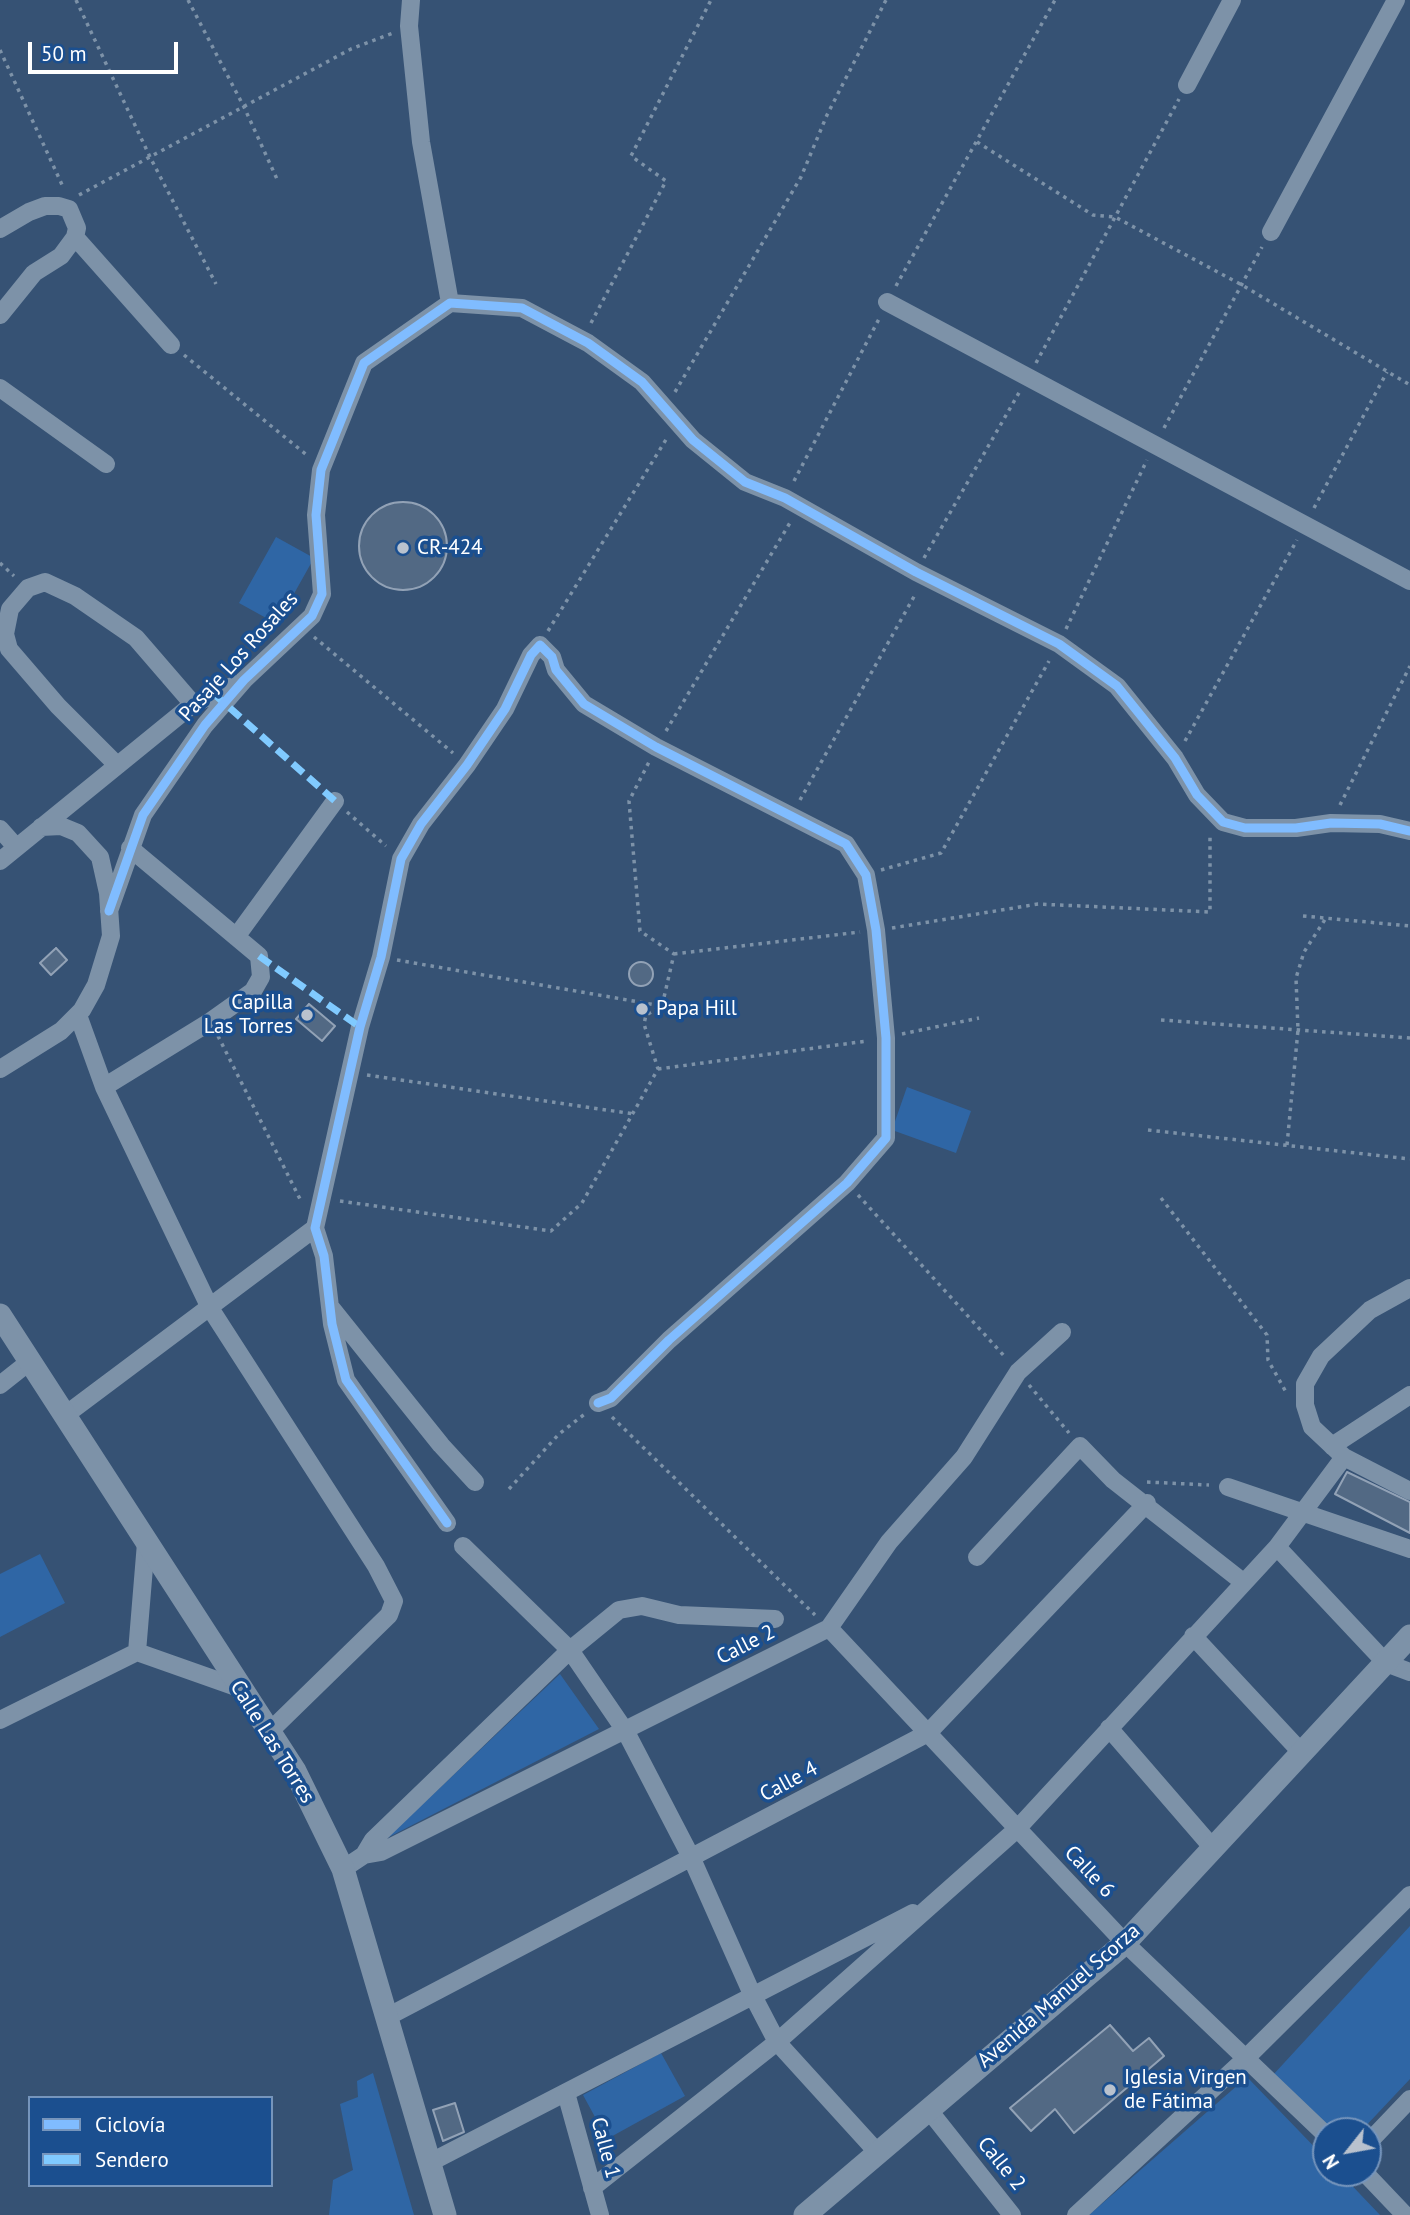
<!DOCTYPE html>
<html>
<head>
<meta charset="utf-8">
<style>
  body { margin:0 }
  #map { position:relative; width:1410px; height:2215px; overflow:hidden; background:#365274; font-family:"PT Sans",sans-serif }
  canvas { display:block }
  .legend { position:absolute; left:28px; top:2096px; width:245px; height:91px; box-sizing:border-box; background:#1b4f8f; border:2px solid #7695bc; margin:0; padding:9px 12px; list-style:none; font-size:21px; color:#fff }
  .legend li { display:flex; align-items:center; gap:14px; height:35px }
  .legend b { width:35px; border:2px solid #7695bc }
  .north { position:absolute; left:1312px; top:2117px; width:70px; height:70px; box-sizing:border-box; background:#1b4f8f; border:2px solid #7695bc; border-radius:50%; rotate:239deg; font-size:19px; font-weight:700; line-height:28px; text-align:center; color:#fff }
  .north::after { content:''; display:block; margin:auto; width:24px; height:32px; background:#b9c2ce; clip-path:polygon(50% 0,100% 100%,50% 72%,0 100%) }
  .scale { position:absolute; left:28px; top:42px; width:150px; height:32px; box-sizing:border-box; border:4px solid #fff; border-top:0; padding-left:9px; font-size:21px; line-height:24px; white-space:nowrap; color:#fff; -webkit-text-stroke:5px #1b4f8f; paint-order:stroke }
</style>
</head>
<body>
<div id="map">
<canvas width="1410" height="2215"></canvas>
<ul class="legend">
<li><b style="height:9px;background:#80bcff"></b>Ciclovía</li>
<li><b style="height:9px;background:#80caff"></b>Sendero</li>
</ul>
<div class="north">N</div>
<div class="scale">50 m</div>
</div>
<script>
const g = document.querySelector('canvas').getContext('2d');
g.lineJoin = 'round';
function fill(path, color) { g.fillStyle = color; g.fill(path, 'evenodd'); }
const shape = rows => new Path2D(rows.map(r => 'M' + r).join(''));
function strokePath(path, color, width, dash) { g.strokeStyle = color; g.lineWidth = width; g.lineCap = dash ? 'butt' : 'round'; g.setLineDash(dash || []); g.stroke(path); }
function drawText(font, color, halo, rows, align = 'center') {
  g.font = font + ' "PT Sans",sans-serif'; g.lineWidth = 7; g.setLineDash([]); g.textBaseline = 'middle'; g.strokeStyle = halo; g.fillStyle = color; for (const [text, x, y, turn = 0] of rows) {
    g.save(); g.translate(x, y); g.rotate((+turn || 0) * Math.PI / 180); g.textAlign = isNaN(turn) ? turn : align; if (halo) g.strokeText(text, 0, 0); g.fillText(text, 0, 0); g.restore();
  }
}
const green = shape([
  [276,537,314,558,277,624,239,603],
  [907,1087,971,1111,956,1153,892,1130],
  [40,1554,65,1603,0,1637,0,1574],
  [560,1674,599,1729,387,1838],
  [1410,1926,1410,2079,1361,2131,1331,2131,1273,2075],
  [661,2053,685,2096,607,2139,583,2095],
  [373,2073,414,2215,329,2215,333,2180,353,2170,340,2104,358,2097,357,2081],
  [1247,2077,1326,2159,1326,2173,1340,2173,1380,2215,1089,2215]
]);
const building = shape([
  '359 546a44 44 0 1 1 88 0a44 44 0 1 1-88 0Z',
  [56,948,67,960,51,975,40,963,56,948],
  '629 974a12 12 0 1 1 24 0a12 12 0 1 1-24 0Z',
  [309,1004,335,1026,322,1041,296,1019,309,1004],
  [1347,1472,1410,1502,1410,1533,1335,1494,1347,1472],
  [1110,2025,1133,2051,1149,2038,1164,2056,1074,2133,1055,2109,1031,2131,1010,2108,1110,2025],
  [455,2103,464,2132,443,2141,433,2110,455,2103]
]);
const path = shape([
  [76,0,150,157,216,284],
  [188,0,244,107,277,179],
  [0,50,64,189],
  [977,142,1093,215,1115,217,1242,285,1410,385],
  [79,195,351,49,393,33],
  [896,286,1055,0],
  [591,323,666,181,631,156,711,0],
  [184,355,308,456],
  [1036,363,1179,99],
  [675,392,801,177,827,115,886,0],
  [1164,428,1262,247],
  [794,481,880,317],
  [1314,508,1387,372],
  [924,558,1020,391],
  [0,563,14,576],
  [1066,629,1147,460],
  [548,631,667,438],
  [314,637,453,753],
  [666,731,791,521],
  [1185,741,1297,540],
  [800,800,916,593],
  [1340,805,1410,666],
  [347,812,386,846],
  [881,870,941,853,1049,661],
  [1303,916,1410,926],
  [892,928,1038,904,1210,912,1210,833],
  [674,954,860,932],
  [397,960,662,1006],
  [1161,1020,1410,1038],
  [902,1034,979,1018],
  [218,1036,301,1201],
  [658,1069,867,1041],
  [367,1075,634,1114],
  [1148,1130,1410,1159],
  [1287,1145,1298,1030,1296,978,1304,952,1326,918],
  [858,1195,1006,1358],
  [1161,1198,1267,1335,1268,1360,1286,1392],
  [340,1201,551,1231,582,1203,658,1069,644,1024,646,1015,662,1006,674,954,640,931,629,801,649,762],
  [1029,1385,1069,1433],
  [612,1417,815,1615],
  [1147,1482,1209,1485],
  [509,1489,559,1434,586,1413]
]);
const minor = shape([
  [411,0,409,26,421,142,450,303],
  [1187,85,1232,0],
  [0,229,29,212,45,206,59,206,69,209,77,228,75,237,61,256,34,273,0,315],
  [1271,232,1396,0],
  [75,237,171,345],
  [887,302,1410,581],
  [0,388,106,464],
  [117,765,58,706,9,649,5,634,10,609,28,588,45,582,75,596,136,638,193,704],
  [0,829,16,847],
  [0,861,193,704,237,684],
  [109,911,143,815,205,725,244,680,312,616,322,594,316,515,321,470,364,363,450,303,522,308,588,343,642,382,693,440,745,482,785,498,916,572,1059,644,1117,686,1175,758,1197,795,1223,822,1245,828,1296,828,1331,823,1380,824,1410,831],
  [236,937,335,801],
  [78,1015,104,1087,210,1308,376,1566,394,1601,389,1615,269,1732],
  [0,1069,61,1031,82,1010,96,985,111,936,108,893,100,857,78,833,61,826,41,827],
  [104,1087,208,1023,253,991,261,977,259,956,130,848],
  [1410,1288,1370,1310,1321,1356,1305,1384,1305,1405,1312,1427,1344,1457,1410,1491],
  [332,1309,441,1445,475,1482],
  [0,1385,29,1362],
  [64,1416,315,1228],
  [1332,1446,1410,1395],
  [1228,1487,1410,1549],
  [447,1523,346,1380,332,1324,324,1256,315,1228,360,1027,381,957,401,859,421,824,467,765,505,709,531,655,540,645,552,657,556,670,584,704,656,747,846,844,866,875,876,930,886,1038,886,1138,847,1183,669,1340,611,1398,598,1403],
  [463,1546,570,1650,626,1732,692,1859,752,1994,777,2042,878,2153],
  [1277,1547,1386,1663,1410,1672],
  [977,1557,1080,1446,1113,1480,1243,1582],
  [829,1628,1125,1943,1326,2135],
  [1193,1636,1301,1752],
  [137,1652,146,1543],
  [0,1720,137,1652,239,1688],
  [1109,1728,1212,1847],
  [364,1855,373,1840,570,1650,619,1610,642,1606,679,1615,775,1619],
  [343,1869,364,1855,381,1852,829,1628,889,1542,964,1457,1018,1372,1062,1332],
  [389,2016,928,1733,1147,1503],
  [566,2093,600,2215],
  [928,2109,1012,2215],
  [1368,2143,1410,2099],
  [431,2162,913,1913],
  [1365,2173,1405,2215],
  [592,2188,777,2042,1017,1829,1277,1547,1344,1457],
  [1076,2215,1245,2059,1410,1895]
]);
const tertiary = shape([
  [0,1315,295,1771,343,1869,445,2215],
  [805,2215,1125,1943,1410,1636]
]);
const quiet = shape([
  [214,694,335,801],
  [259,956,360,1027]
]);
const cycleway = shape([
  [109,911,143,815,205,725,244,680,312,616,322,594,316,515,321,470,364,363,450,303,522,308,588,343,642,382,693,440,745,482,785,498,916,572,1059,644,1117,686,1175,758,1197,795,1223,822,1245,828,1296,828,1331,823,1380,824,1410,831],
  [447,1523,346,1380,332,1324,324,1256,315,1228,360,1027,381,957,401,859,421,824,467,765,505,709,531,655,540,645,552,657,556,670,584,704,656,747,846,844,866,875,876,930,886,1038,886,1138,847,1183,669,1340,611,1398,598,1403]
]);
const markers = [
  [403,548,7,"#b9c2ce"],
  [642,1009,7,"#b9c2ce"],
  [307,1015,7,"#b9c2ce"],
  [1110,2090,7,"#b9c2ce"]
];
const poiNames = [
  ["CR-424",417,548],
  ["Capilla",293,1003,"right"],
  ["Las Torres",293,1027,"right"],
  ["Papa Hill",656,1009],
  ["Iglesia Virgen",1124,2078],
  ["de Fátima",1124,2102]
];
const streetNames = [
  ["Pasaje Los Rosales",239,657,-48],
  ["Calle 2",746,1645,-27],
  ["Calle Las Torres",272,1742,58],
  ["Calle 4",789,1782,-28],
  ["Calle 6",1089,1872,47],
  ["Avenida Manuel Scorza",1059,1996,-41],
  ["Calle 1",605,2148,75],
  ["Calle 2",1001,2164,51]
];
fill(green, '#2f66a5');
fill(building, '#526984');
strokePath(building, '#92a2b6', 2);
strokePath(path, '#7d92a8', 3.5, [3.5, 5]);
strokePath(minor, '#7d92a8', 18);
strokePath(tertiary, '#7d92a8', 23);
strokePath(quiet, '#80caff', 7, [14, 7]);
strokePath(cycleway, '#80bcff', 9);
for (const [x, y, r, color] of markers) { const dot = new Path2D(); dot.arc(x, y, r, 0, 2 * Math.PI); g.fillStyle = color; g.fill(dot); strokePath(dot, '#1b4f8f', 2.5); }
drawText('21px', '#fff', '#1b4f8f', poiNames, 'left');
drawText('21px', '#fff', '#1b4f8f', streetNames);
</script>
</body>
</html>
